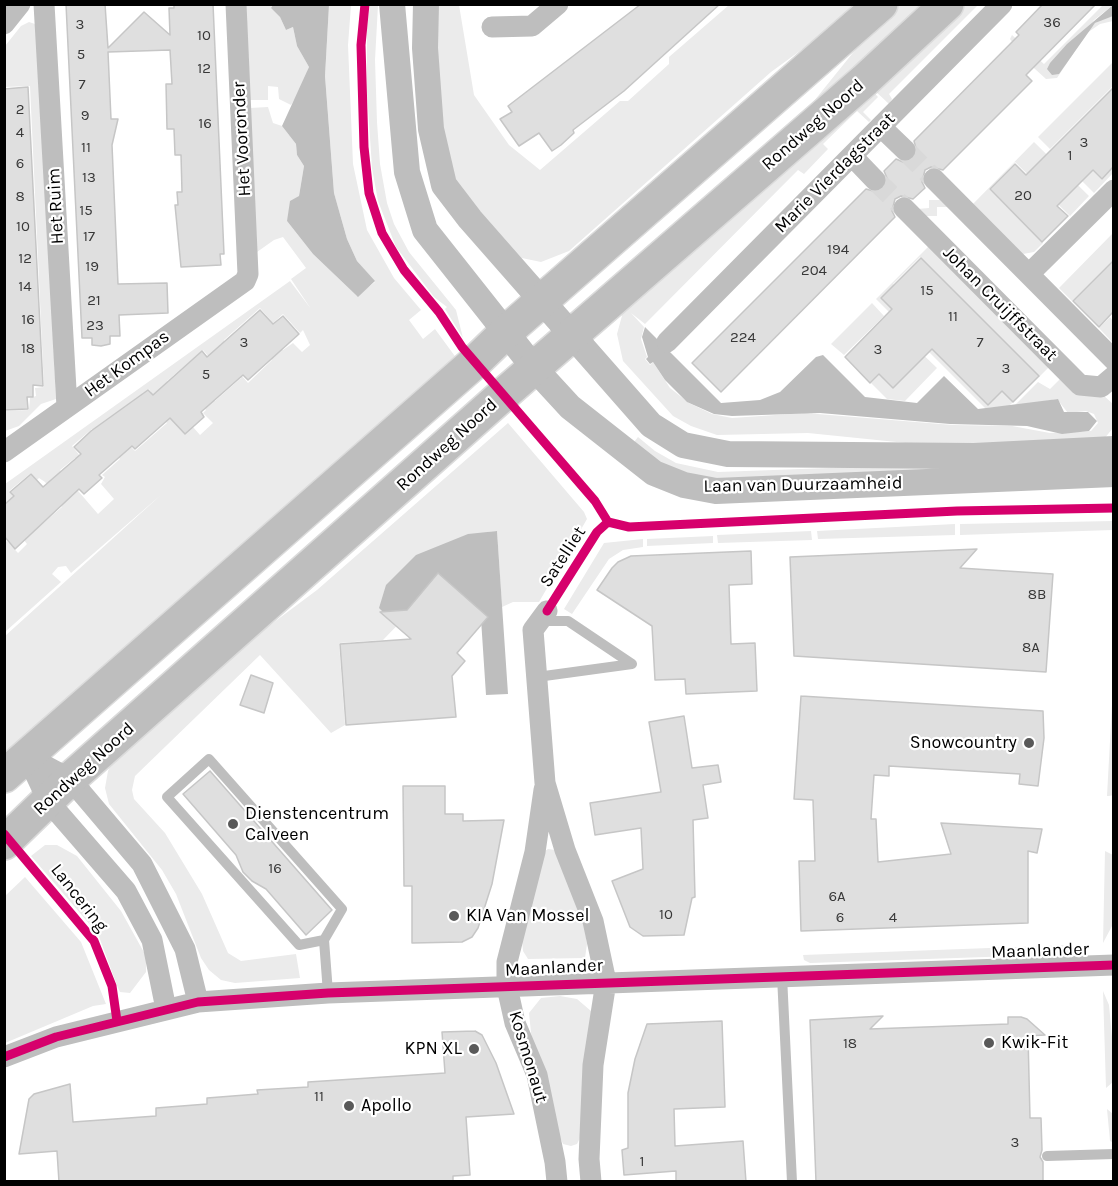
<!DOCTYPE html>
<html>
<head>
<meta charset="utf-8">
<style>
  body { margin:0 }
  #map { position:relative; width:1118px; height:1186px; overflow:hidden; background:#fff; font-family:Karla,sans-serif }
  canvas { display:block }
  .frame { position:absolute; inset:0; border:6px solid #000; pointer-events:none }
</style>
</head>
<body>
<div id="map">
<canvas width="1118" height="1186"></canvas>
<div class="frame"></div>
</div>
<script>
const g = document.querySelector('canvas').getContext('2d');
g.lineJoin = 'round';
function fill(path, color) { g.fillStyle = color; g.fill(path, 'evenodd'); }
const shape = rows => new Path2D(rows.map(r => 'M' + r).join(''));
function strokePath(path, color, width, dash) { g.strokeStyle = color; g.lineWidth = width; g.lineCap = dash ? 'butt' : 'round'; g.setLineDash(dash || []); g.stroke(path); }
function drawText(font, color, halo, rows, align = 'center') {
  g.font = font + ' Karla,sans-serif'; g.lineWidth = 4.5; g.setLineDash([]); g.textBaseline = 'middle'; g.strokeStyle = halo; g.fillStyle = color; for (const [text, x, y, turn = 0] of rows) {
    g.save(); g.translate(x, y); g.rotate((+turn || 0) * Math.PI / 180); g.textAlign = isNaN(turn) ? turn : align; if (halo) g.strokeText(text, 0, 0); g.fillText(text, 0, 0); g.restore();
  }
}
const green = shape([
  [246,5,273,5,271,8,280,17,286,30,293,27,297,46,309,67,302,87,291,105,279,99,278,87,268,86,268,100,250,100],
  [329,5,351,5,348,45,353,164,367,230,394,278,421,310,409,320,423,339,435,329,457,359,5,760,5,636,162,494,71,573,66,566,58,567,52,574,61,582,5,632,5,543,7,541,18,553,27,544,17,531,41,525,62,507,49,493,51,490,45,482,39,478,37,480,31,473,9,491,14,497,5,504,5,484,290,281,311,309,291,279,306,268,283,237,274,240,257,252,250,108,268,107,273,123,282,126,296,144,297,155,304,166,299,196,287,221,313,254,357,296,375,282,357,261,347,239,334,193,325,76],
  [260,308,273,323,283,314,300,333,303,330,310,345,302,352,293,343,283,350,277,343,267,352,272,360,248,383,230,362,224,340],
  [203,350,215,364,241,378,215,401,208,394,199,402,206,410,203,413,213,423,200,435,172,403,179,396,167,381],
  [149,389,151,392,143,397,167,423,135,451,106,420],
  [92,429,120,459,102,475,105,477,101,484,114,499,98,514,60,470,75,458,78,460,81,457,72,446],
  [370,5,378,5,375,60,377,122,380,164,387,203,394,224,409,252,456,310,463,338,445,309,447,307,434,297,396,247,378,201,372,168,367,92,367,28],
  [433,5,459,5,474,95,509,145,540,170,620,101,628,101,669,64,669,57,729,5,863,5,771,72,569,251,541,262,517,257,473,212,445,160],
  [898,5,929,5,886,44,814,101,864,39],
  [965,5,978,5,889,94,892,99,889,104,873,89],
  [1103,5,1113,5,1094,20,1061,69,1081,39,1095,23,1107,17,1113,16,1113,21,1100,24,1087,33,1057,78,1046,79,1024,59,1010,39,1012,35,1044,64],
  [29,22,35,24,41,89,56,399,41,404,19,426,5,431,5,411,29,410,30,398,36,396,35,388,44,387,30,86,4,87,5,46,21,26],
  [1113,62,1113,86,1050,149,1038,137],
  [871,89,878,97,863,112,871,120,869,122,857,111,823,144,828,149,804,174,798,170,645,324,631,313,644,327,641,339,647,357,645,359,650,365,653,362,670,388,689,403,712,414,732,418,805,413,953,425,1012,426,1050,433,1091,431,1098,423,1094,414,1086,411,1068,413,1057,399,1013,407,1038,382,1050,389,1062,377,1103,395,1113,404,1113,428,1104,439,926,445,808,433,717,435,691,426,673,416,623,361,617,334,623,312],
  [1113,141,1113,173,1094,193,1077,176,1088,166,1102,180,1107,174,1093,160],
  [1034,142,1089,196,1070,216,1015,162,989,189,1043,243,1034,252,1023,254,972,205],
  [929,200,947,200,951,207,937,207,937,216,921,216,917,209,929,208],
  [1113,233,1113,260,1072,301,1059,288],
  [930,245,1050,366,1039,377,920,257,893,284,1013,402,1008,407,985,408,876,299],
  [872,303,884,316,844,355,831,344],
  [1110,317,1113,321,1113,343,1099,328],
  [911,343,937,368,905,401,887,399,871,383],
  [508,423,584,512,587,519,539,602,513,602,502,607,497,531,488,532,383,640,339,643,345,725,331,733,260,655,135,776,132,790,134,799,165,833,202,894,228,953,241,961,296,954,300,978,235,983,221,980,209,970,201,958,176,894,162,870,109,804,105,788,108,771,116,752,214,667,317,590],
  [638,437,655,451,676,463,718,472,885,466,1114,464,696,482,631,446],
  [1113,521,1113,530,960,535,960,524],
  [955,524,955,535,818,539,817,531],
  [811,531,812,540,718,543,717,535],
  [713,536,713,543,647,546,647,539],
  [643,539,643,547,623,550,609,559,572,614,564,609,604,543],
  [1112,704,1114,795,1109,796,1107,796],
  [45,845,57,845,77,856,121,911,146,956,146,972,130,993,120,992,118,988,98,934,31,856],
  [548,849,555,850,584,924,587,944,585,958,528,959,523,951,522,940,545,851],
  [1105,851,1113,855,1113,870,1112,926,1103,943],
  [25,877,81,942,106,1004,93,1006,5,1043,5,896],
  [1069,945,1074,947,1073,954,810,963,804,960,803,955],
  [581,965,568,972,552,972,534,966],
  [1103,991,1109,1005,1114,1059,1113,1082,1106,1088],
  [560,996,577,999,591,1011,594,1032,581,1136,577,1144,571,1146,563,1144,560,1137,532,1042,529,1013,541,998],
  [1107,1109,1113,1114,1112,1142,1110,1141]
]);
const water = shape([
  [273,5,329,5,325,76,334,193,347,239,357,261,375,281,358,297,313,254,287,221,290,201,299,196,304,166,297,155,296,144,282,126,309,67,297,46,293,27,286,30,280,17,271,8],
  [1113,5,1113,16,1095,23,1059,74,1052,75,1047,69,1050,63,1067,44],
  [645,327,721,403,760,400,780,392,816,357,823,355,865,397,917,403,944,376,978,409,1058,399,1064,412,1088,412,1097,421,1089,431,1062,434,1027,426,950,424,820,413,732,416,714,414,687,402,665,380,653,362,650,364,646,359,648,357,642,337],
  [497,531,508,694,486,695,481,619,397,626,379,608,386,585,416,555,468,534]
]);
const building = shape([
  [66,4,105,4,108,48,144,12,170,35,169,8,174,8,174,4,213,4,224,254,220,254,221,265,181,267,175,205,178,205,177,192,182,192,181,155,175,155,174,129,167,129,166,84,172,84,170,50,108,52,111,119,118,119,112,145,118,284,167,283,168,313,119,315,120,336,110,336,110,344,101,346,92,345,92,338,82,338,66,4],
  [641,4,720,4,624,91,573,130,574,133,561,145,552,151,539,133,519,146,500,119,512,112,508,106,641,4],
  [1043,4,1096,4,1026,75,1032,81,943,170,931,167,925,170,922,182,925,188,913,199,901,196,895,199,892,211,895,217,721,392,692,363,866,189,877,192,884,189,887,178,884,171,896,159,903,162,914,159,917,152,914,141,1019,35,1016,32,1043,4],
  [28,87,43,386,33,385,33,397,27,397,28,409,4,410,4,89,28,87],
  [1113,88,1113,167,1102,179,1093,170,1057,206,1068,216,1042,242,990,189,1015,164,1026,175,1113,88],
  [921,258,1039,376,1013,402,1002,391,988,405,932,349,893,388,879,374,870,383,845,357,892,309,881,298,921,258],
  [1113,261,1113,312,1099,327,1073,301,1113,261],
  [260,310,273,324,283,316,299,334,248,380,243,375,201,412,204,417,185,434,170,418,135,449,132,446,99,475,102,478,84,494,79,489,15,549,4,536,4,505,14,496,10,492,31,474,43,487,81,454,74,447,91,431,148,390,153,395,202,351,207,357,260,310],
  [977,549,960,568,1053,574,1046,672,794,656,790,557,977,549],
  [751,551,752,584,729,585,731,644,755,643,757,691,686,694,685,679,655,680,652,626,597,590,612,568,618,562,631,556,751,551],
  [438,573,488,617,457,653,465,661,452,676,456,717,346,725,340,644,411,639,380,612,407,610,438,573],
  [251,675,273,683,264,713,240,705,251,675],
  [801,696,1043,711,1044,738,1038,786,1019,784,1020,774,889,766,889,776,874,775,871,819,876,819,878,862,951,854,941,823,1042,829,1037,853,1028,851,1028,923,801,931,799,861,815,861,813,800,794,799,801,696],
  [684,716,692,768,718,765,721,782,703,785,708,818,693,820,695,897,692,898,684,935,643,936,630,927,612,881,643,869,641,828,595,835,590,803,661,792,649,722,684,716],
  [210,771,332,910,306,935,266,889,252,881,243,872,236,855,183,794,210,771],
  [403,786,445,786,445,814,463,814,463,821,504,820,492,884,478,928,472,937,462,942,412,943,412,886,404,886,403,786],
  [883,1016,870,1029,1008,1024,1008,1017,1021,1017,1027,1019,1045,1035,1028,1036,1030,1118,1041,1118,1042,1150,1040,1157,1043,1162,1043,1182,816,1182,810,1020,883,1016],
  [722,1021,725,1107,674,1109,675,1146,743,1141,746,1182,676,1182,676,1171,624,1175,622,1150,628,1148,628,1093,635,1059,647,1024,722,1021],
  [475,1031,482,1035,496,1063,514,1114,466,1117,470,1175,453,1176,453,1182,59,1182,57,1151,19,1154,29,1099,34,1094,70,1084,73,1122,156,1116,156,1108,207,1104,207,1098,258,1094,257,1090,308,1087,308,1082,445,1073,442,1032,475,1031]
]);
const minorTunnel = shape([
  [905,150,934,179],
  [875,180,904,208]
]);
const service = shape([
  [537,677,632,664,568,621,541,621],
  [324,940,299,945,167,797,209,759,342,909,324,940,328,993],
  [782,976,792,1182],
  [1047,1156,1114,1154]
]);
const minor = shape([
  [44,4,67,407],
  [4,24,20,4],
  [492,27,532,26,558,4],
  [881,127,905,150],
  [852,156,875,180],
  [934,179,1114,360],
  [904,208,1080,385,1101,387,1114,376],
  [1029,274,1114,190],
  [667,342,1002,4],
  [4,452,245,281,248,274,236,4],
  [547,611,533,630,545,783,565,850,593,921,606,982,593,1065,589,1159,591,1182],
  [27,756,70,779,142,864,185,949,198,1002],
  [27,756,48,801,126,891,152,940,166,1009],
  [544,790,535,852,507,962,507,987,515,1023,537,1075,555,1162,557,1182],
  [4,1057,56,1037,198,1002,328,993,1114,965]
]);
const tertiary = shape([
  [392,4,407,172,425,230,535,369,570,407,654,473,684,485,716,491,1114,474],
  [426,4,425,48,431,129,444,185,470,219,651,425,683,445,728,454,974,456,1114,449]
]);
const primary = shape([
  [4,776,475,362,506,332,881,4],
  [4,843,70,779,496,401,865,80,947,4]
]);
const cycleway = shape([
  [365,4,361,45,364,147,369,193,382,233,404,270,439,312,462,347,595,501,608,522,629,527,957,511,1114,508],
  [547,611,597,532,608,522],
  [4,834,94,941,112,986,117,1021],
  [4,1057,56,1037,198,1002,328,993,1114,965]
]);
const markers = [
  [1029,743,6,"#595959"],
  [233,824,6,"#595959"],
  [454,916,6,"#595959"],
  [989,1043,6,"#595959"],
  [474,1049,6,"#595959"],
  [349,1106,6,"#595959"]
];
const numberNames = [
  ["36",1052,23],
  ["3",80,25],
  ["10",204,36],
  ["5",81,55],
  ["12",204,69],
  ["7",82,85],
  ["2",20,110],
  ["9",85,116],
  ["16",205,124],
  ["4",20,133],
  ["3",1084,143],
  ["11",86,148],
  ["1",1070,156],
  ["6",20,164],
  ["13",89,178],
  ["20",1023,196],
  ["8",20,197],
  ["15",86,211],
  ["10",23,227],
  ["17",89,237],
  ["194",838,250],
  ["12",25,259],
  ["19",92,267],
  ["204",814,271],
  ["14",25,287],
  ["15",927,291],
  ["21",94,301],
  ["11",953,317],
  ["16",28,320],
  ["23",95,326],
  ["224",743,338],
  ["3",244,343],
  ["7",980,343],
  ["18",28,349],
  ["3",878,350],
  ["3",1006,369],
  ["5",206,375],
  ["8B",1037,595],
  ["8A",1031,648],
  ["16",275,869],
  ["6A",837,897],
  ["10",666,915],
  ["6",840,918],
  ["4",893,918],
  ["18",850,1044],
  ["11",319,1097],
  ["3",1015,1143],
  ["1",642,1162]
];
const streetNames = [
  ["Rondweg Noord",813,125,-41],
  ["Het Vooronder",242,139,-93],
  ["Marie Vierdagstraat",835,173,-45],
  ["Het Ruim",56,206,-93],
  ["Johan Cruijffstraat",1000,304,45],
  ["Het Kompas",127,364,-36],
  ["Rondweg Noord",447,445,-42],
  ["Laan van Duurzaamheid",803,485,-1],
  ["Satelliet",563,557,-57],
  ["Rondweg Noord",84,769,-42],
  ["Lancering",79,898,52],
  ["Maanlander",1040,951,-2],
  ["Maanlander",554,968,-3],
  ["Kosmonaut",528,1057,73]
];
const poiNames = [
  ["Snowcountry",1017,743,"right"],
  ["Dienstencentrum",245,814],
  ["Calveen",245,835],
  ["KIA Van Mossel",466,916],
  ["Kwik-Fit",1001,1043],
  ["KPN XL",462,1049,"right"],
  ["Apollo",361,1106]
];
fill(green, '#ebebeb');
fill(water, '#bebebe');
fill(building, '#dfdfdf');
strokePath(building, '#c6c6c6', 1.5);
strokePath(minorTunnel, '#d9d9d9', 21, [21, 10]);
strokePath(primary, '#dbdbdb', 36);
strokePath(service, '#bebebe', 10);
strokePath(minor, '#bebebe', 21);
strokePath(tertiary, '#bebebe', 26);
strokePath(primary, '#bebebe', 33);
strokePath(cycleway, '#d6006c', 9);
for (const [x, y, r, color] of markers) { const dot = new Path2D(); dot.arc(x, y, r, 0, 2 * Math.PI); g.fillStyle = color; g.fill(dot); strokePath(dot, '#fff', 2); }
drawText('15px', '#383838', null, numberNames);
drawText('18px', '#000', '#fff', streetNames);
drawText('18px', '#000', '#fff', poiNames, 'left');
</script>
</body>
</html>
